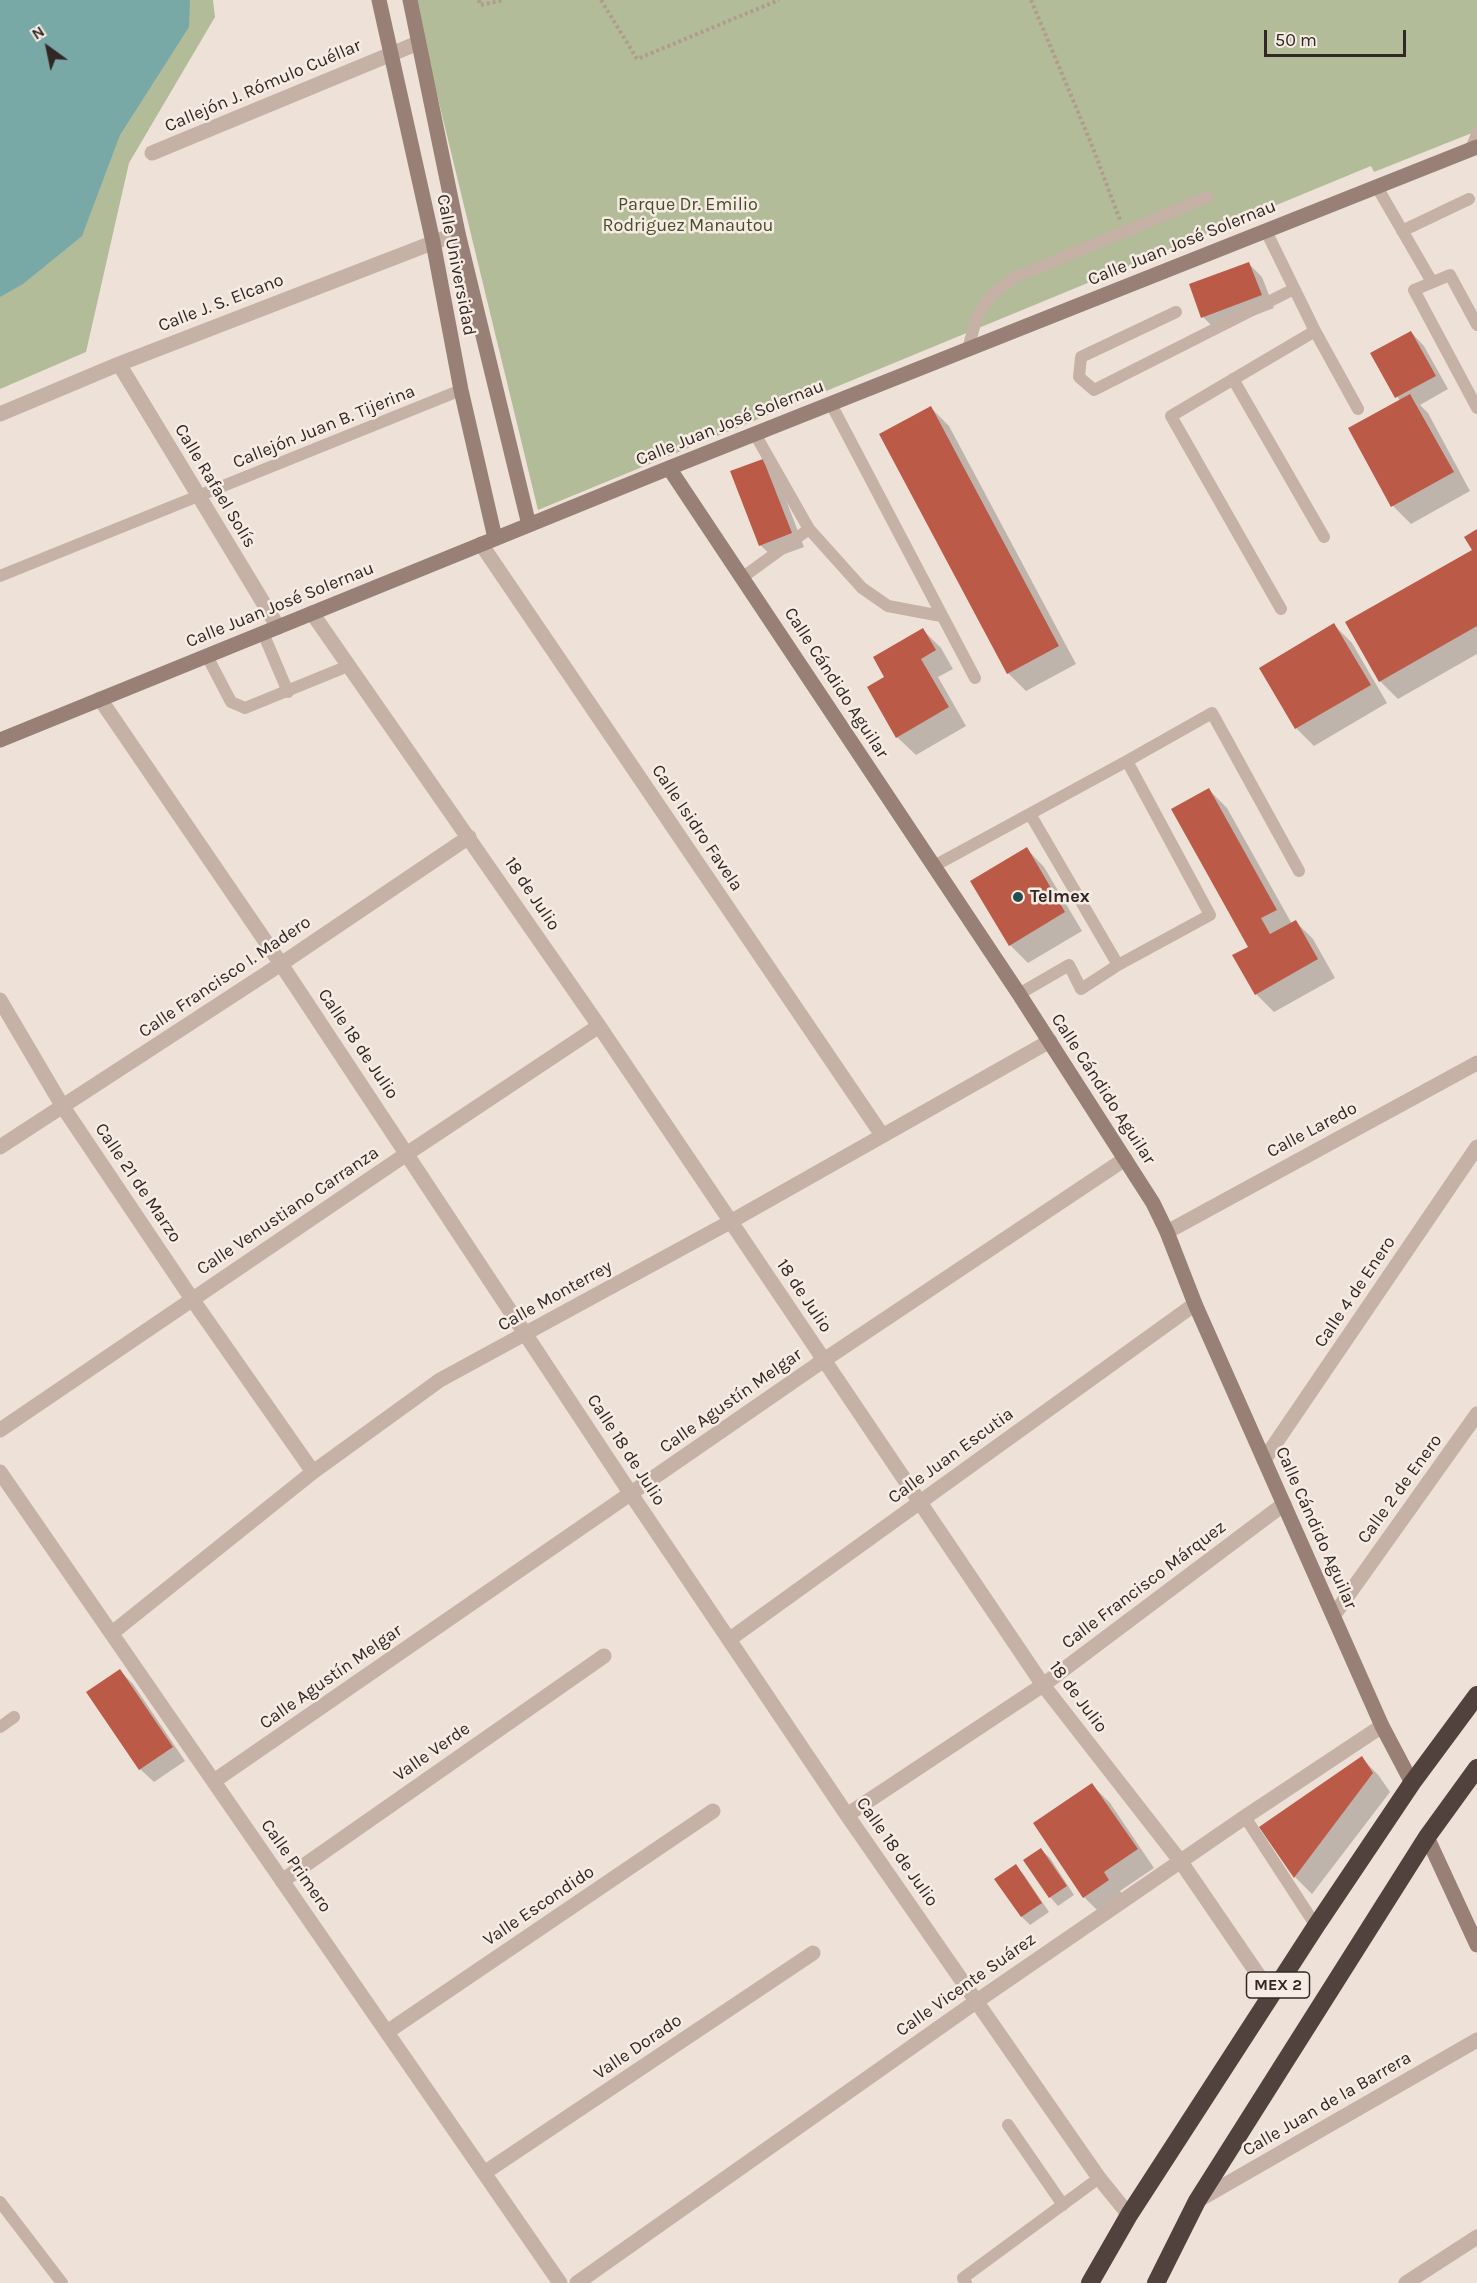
<!DOCTYPE html>
<html>
<head>
<meta charset="utf-8">
<style>
  body { margin:0 }
  #map { position:relative; width:1477px; height:2283px; overflow:hidden; background:#eee2d8; font-family:Karla,sans-serif }
  canvas { display:block }
  .north { position:absolute; left:18px; top:18px; width:60px; height:60px; -webkit-text-stroke:4px #f7ece3; paint-order:stroke; rotate:327deg; font-size:16px; font-weight:700; line-height:24px; text-align:center; color:#312826 }
  .north::after { content:''; display:block; margin:auto; width:21px; height:27px; background:#312826; clip-path:polygon(50% 0,100% 100%,50% 72%,0 100%) }
  .scale { position:absolute; left:1264px; top:30px; width:142px; height:27px; box-sizing:border-box; border:3px solid #312826; border-top:0; padding-left:8px; font-size:18px; line-height:21px; white-space:nowrap; color:#312826; -webkit-text-stroke:4px #f7ece3; paint-order:stroke }
</style>
</head>
<body>
<div id="map">
<canvas width="1477" height="2283"></canvas>
<div class="north">N</div>
<div class="scale">50 m</div>
</div>
<script>
const g = document.querySelector('canvas').getContext('2d');
g.lineJoin = 'round';
function fill(path, color) { g.fillStyle = color; g.fill(path, 'evenodd'); }
const shape = rows => new Path2D(rows.map(r => 'M' + r).join(''));
function strokePath(path, color, width, dash) { g.strokeStyle = color; g.lineWidth = width; g.lineCap = dash ? 'butt' : 'round'; g.setLineDash(dash || []); g.stroke(path); }
function drawText(font, color, halo, rows, align = 'center') {
  g.font = font + ' Karla,sans-serif'; g.lineWidth = 5; g.setLineDash([]); g.textBaseline = 'middle'; g.strokeStyle = halo; g.fillStyle = color; for (const [text, x, y, turn = 0] of rows) {
    g.save(); g.translate(x, y); g.rotate((+turn || 0) * Math.PI / 180); g.textAlign = isNaN(turn) ? turn : align; if (halo) g.strokeText(text, 0, 0); g.fillText(text, 0, 0); g.restore();
  }
}
const green = shape([
  [0,0,213,0,215,17,129,163,86,352,0,389],
  [414,0,1477,0,1477,131,1374,172,1371,166,538,510]
]);
const water = shape([
  [0,0,190,0,189,27,120,135,82,236,23,284,0,297]
]);
const shadow = shape([
  [1249,264,1262,277,1274,308,1216,330,1203,317],
  [1411,332,1424,346,1448,389,1420,405,1428,413,1470,491,1411,524,1393,506,1400,401,1372,354],
  [931,408,949,426,1076,664,1026,691,1008,673],
  [763,461,776,474,804,547,774,558,760,545],
  [1477,531,1477,654,1398,699,1380,681,1474,550],
  [1334,625,1352,643,1387,703,1314,746,1296,728,1261,668],
  [923,630,941,648,953,669,938,677,966,726,916,755,898,738,869,688,886,678],
  [1209,790,1227,808,1292,924,1295,921,1313,939,1335,978,1274,1012,1256,994,1250,947],
  [1027,849,1044,867,1082,931,1028,963,1010,945],
  [120,1671,133,1684,185,1761,154,1782,140,1769],
  [1362,1758,1379,1776,1390,1792,1312,1894,1295,1877],
  [1092,1785,1110,1803,1154,1868,1120,1891,1126,1898,1102,1915,1084,1897],
  [1041,1850,1050,1858,1074,1895,1058,1906,1050,1897],
  [1015,1866,1024,1875,1049,1912,1030,1925,1022,1917,996,1880]
]);
const building = shape([
  [1249,262,1262,295,1201,318,1189,284],
  [1411,331,1436,376,1395,398,1370,353],
  [1410,394,1454,472,1391,507,1348,428],
  [931,406,1059,646,1007,674,879,434],
  [763,459,792,533,759,546,730,471],
  [1477,529,1477,626,1379,682,1345,622,1472,550,1464,537],
  [1334,623,1371,685,1295,729,1259,668],
  [923,628,936,650,921,659,949,707,896,738,867,687,884,677,873,657],
  [1209,788,1277,910,1261,918,1270,934,1296,920,1318,959,1255,995,1232,955,1248,947,1171,809],
  [1027,847,1065,912,1009,946,970,881],
  [120,1669,173,1747,139,1770,86,1692],
  [1362,1756,1373,1773,1294,1878,1259,1827],
  [1092,1783,1138,1849,1104,1872,1109,1880,1083,1898,1033,1823],
  [1041,1848,1067,1886,1049,1898,1023,1860],
  [1016,1864,1042,1903,1021,1917,994,1879]
]);
const path = shape([
  [479,0,480,5,504,0],
  [601,0,637,59,779,0],
  [1031,0,1091,143,1120,220]
]);
const lane = shape([
  [1471,149,1477,134],
  [1377,187,1432,282],
  [1266,231,1315,331,1358,409],
  [1402,231,1469,199],
  [1176,312,1081,357,1079,377,1094,390,1294,289],
  [1477,325,1450,275,1414,290,1477,408],
  [968,349,977,316,992,294,1016,277,1208,197],
  [1233,379,1324,537],
  [831,404,975,678],
  [809,529,862,588,888,606,941,616],
  [0,576,461,390],
  [743,577,809,529,755,434],
  [1281,609,1171,416,1315,331],
  [263,633,288,692],
  [207,656,231,702,245,708,348,666],
  [1127,761,1212,713,1299,871],
  [934,866,1127,761,1210,915,1118,965,1030,814],
  [1019,994,1069,965,1081,989,1118,965],
  [0,1727,14,1717],
  [1245,1817,1316,1926],
  [1008,2125,1063,2205],
  [0,2202,62,2283],
  [966,2283,963,2278,1099,2178]
]);
const street = shape([
  [152,153,418,43],
  [119,364,278,627],
  [0,414,119,364,458,233],
  [481,544,882,1135],
  [312,613,599,1026,1043,1685,1181,1862,1272,1995],
  [100,699,281,964,631,1494,847,1815,1099,2178,1129,2215],
  [0,1000,63,1107,192,1299,313,1472],
  [0,1147,281,964,469,837],
  [1167,1232,1477,1063],
  [0,1430,408,1153,599,1026],
  [1264,1460,1477,1147],
  [0,1472,560,2283],
  [1334,1615,1477,1414],
  [112,1633,313,1472,440,1380,730,1222,1050,1041],
  [730,1639,1195,1304],
  [214,1781,824,1360,1125,1159],
  [847,1815,1043,1685,1284,1504],
  [282,1881,604,1656],
  [387,2032,713,1811],
  [484,2173,813,1953],
  [1197,2201,1477,2040],
  [577,2283,977,2001,1245,1817,1382,1726],
  [1406,2283,1477,2237]
]);
const secondary = shape([
  [379,0,433,242,461,390,495,538],
  [410,0,458,233,529,525],
  [669,468,1019,994,1153,1203,1167,1232,1195,1304,1382,1726,1412,1783],
  [0,740,669,468,1477,147],
  [1427,1837,1477,1945]
]);
const highway = shape([
  [1090,2283,1129,2215,1316,1926,1412,1783,1477,1695],
  [1156,2283,1197,2201,1427,1837,1477,1768]
]);
const markers = [
  [1018,897,6,"#1f4f4e"]
];
const shields = [
  [1278,1985,63]
];
const shieldNames = [
  ["MEX 2",1278,1985]
];
const streetNames = [
  ["Callejón J. Rómulo Cuéllar",263,86,-23],
  ["Calle Juan José Solernau",1182,243,-22],
  ["Calle Universidad",456,265,79],
  ["Calle J. S. Elcano",221,303,-21],
  ["Calle Juan José Solernau",730,423,-22],
  ["Callejón Juan B. Tijerina",324,427,-22],
  ["Calle Rafael Solís",215,486,59],
  ["Calle Juan José Solernau",280,605,-22],
  ["Calle Cándido Aguilar",836,683,57],
  ["Calle Isidro Favela",697,828,56],
  ["18 de Julio",532,894,56],
  ["Calle Francisco I. Madero",225,977,-34],
  ["Calle 18 de Julio",358,1044,56],
  ["Calle Cándido Aguilar",1103,1089,57],
  ["Calle Laredo",1312,1130,-28],
  ["Calle 21 de Marzo",138,1183,56],
  ["Calle Venustiano Carranza",288,1211,-34],
  ["Calle 4 de Enero",1355,1292,-56],
  ["Calle Monterrey",555,1296,-29],
  ["18 de Julio",804,1296,56],
  ["Calle Agustín Melgar",731,1401,-35],
  ["Calle 18 de Julio",626,1450,57],
  ["Calle Juan Escutia",951,1456,-36],
  ["Calle 2 de Enero",1400,1489,-54],
  ["Calle Cándido Aguilar",1316,1528,66],
  ["Calle Francisco Márquez",1144,1585,-37],
  ["Calle Agustín Melgar",331,1677,-35],
  ["18 de Julio",1078,1697,53],
  ["Valle Verde",432,1752,-35],
  ["Calle 18 de Julio",897,1852,55],
  ["Calle Primero",296,1866,55],
  ["Valle Escondido",539,1906,-34],
  ["Calle Vicente Suárez",966,1985,-35],
  ["Valle Dorado",638,2047,-34],
  ["Calle Juan de la Barrera",1327,2104,-30]
];
const parkNames = [
  ["Parque Dr. Emilio",688,205],
  ["Rodriguez Manautou",688,226]
];
const poiNames = [
  ["Telmex",1030,897]
];
fill(green, '#b3bc99');
fill(water, '#79a9a7');
fill(shadow, '#0003');
fill(building, '#bc5a48');
strokePath(path, '#b19b8f', 4, [3, 3]);
strokePath(lane, '#c5b1a5', 12);
strokePath(street, '#c5b1a5', 15);
strokePath(secondary, '#988077', 15);
strokePath(highway, '#52423d', 18);
for (const [x, y, r, color] of markers) { const dot = new Path2D(); dot.arc(x, y, r, 0, 2 * Math.PI); g.fillStyle = color; g.fill(dot); strokePath(dot, '#f7ece3', 2); }
for (const [x, y, w] of shields) { const box = new Path2D(); box.roundRect(x - w / 2, y - 13, w, 26, 4.5); g.fillStyle = '#f7ece3'; g.fill(box); strokePath(box, '#312826', 1.5); }
drawText('bold 16px', '#312826', null, shieldNames);
drawText('18px', '#312826', '#f7ece3', streetNames);
drawText('18px', '#444e2b', '#f7ece3', parkNames);
drawText('bold 18px', '#312826', '#f7ece3', poiNames, 'left');
</script>
</body>
</html>
